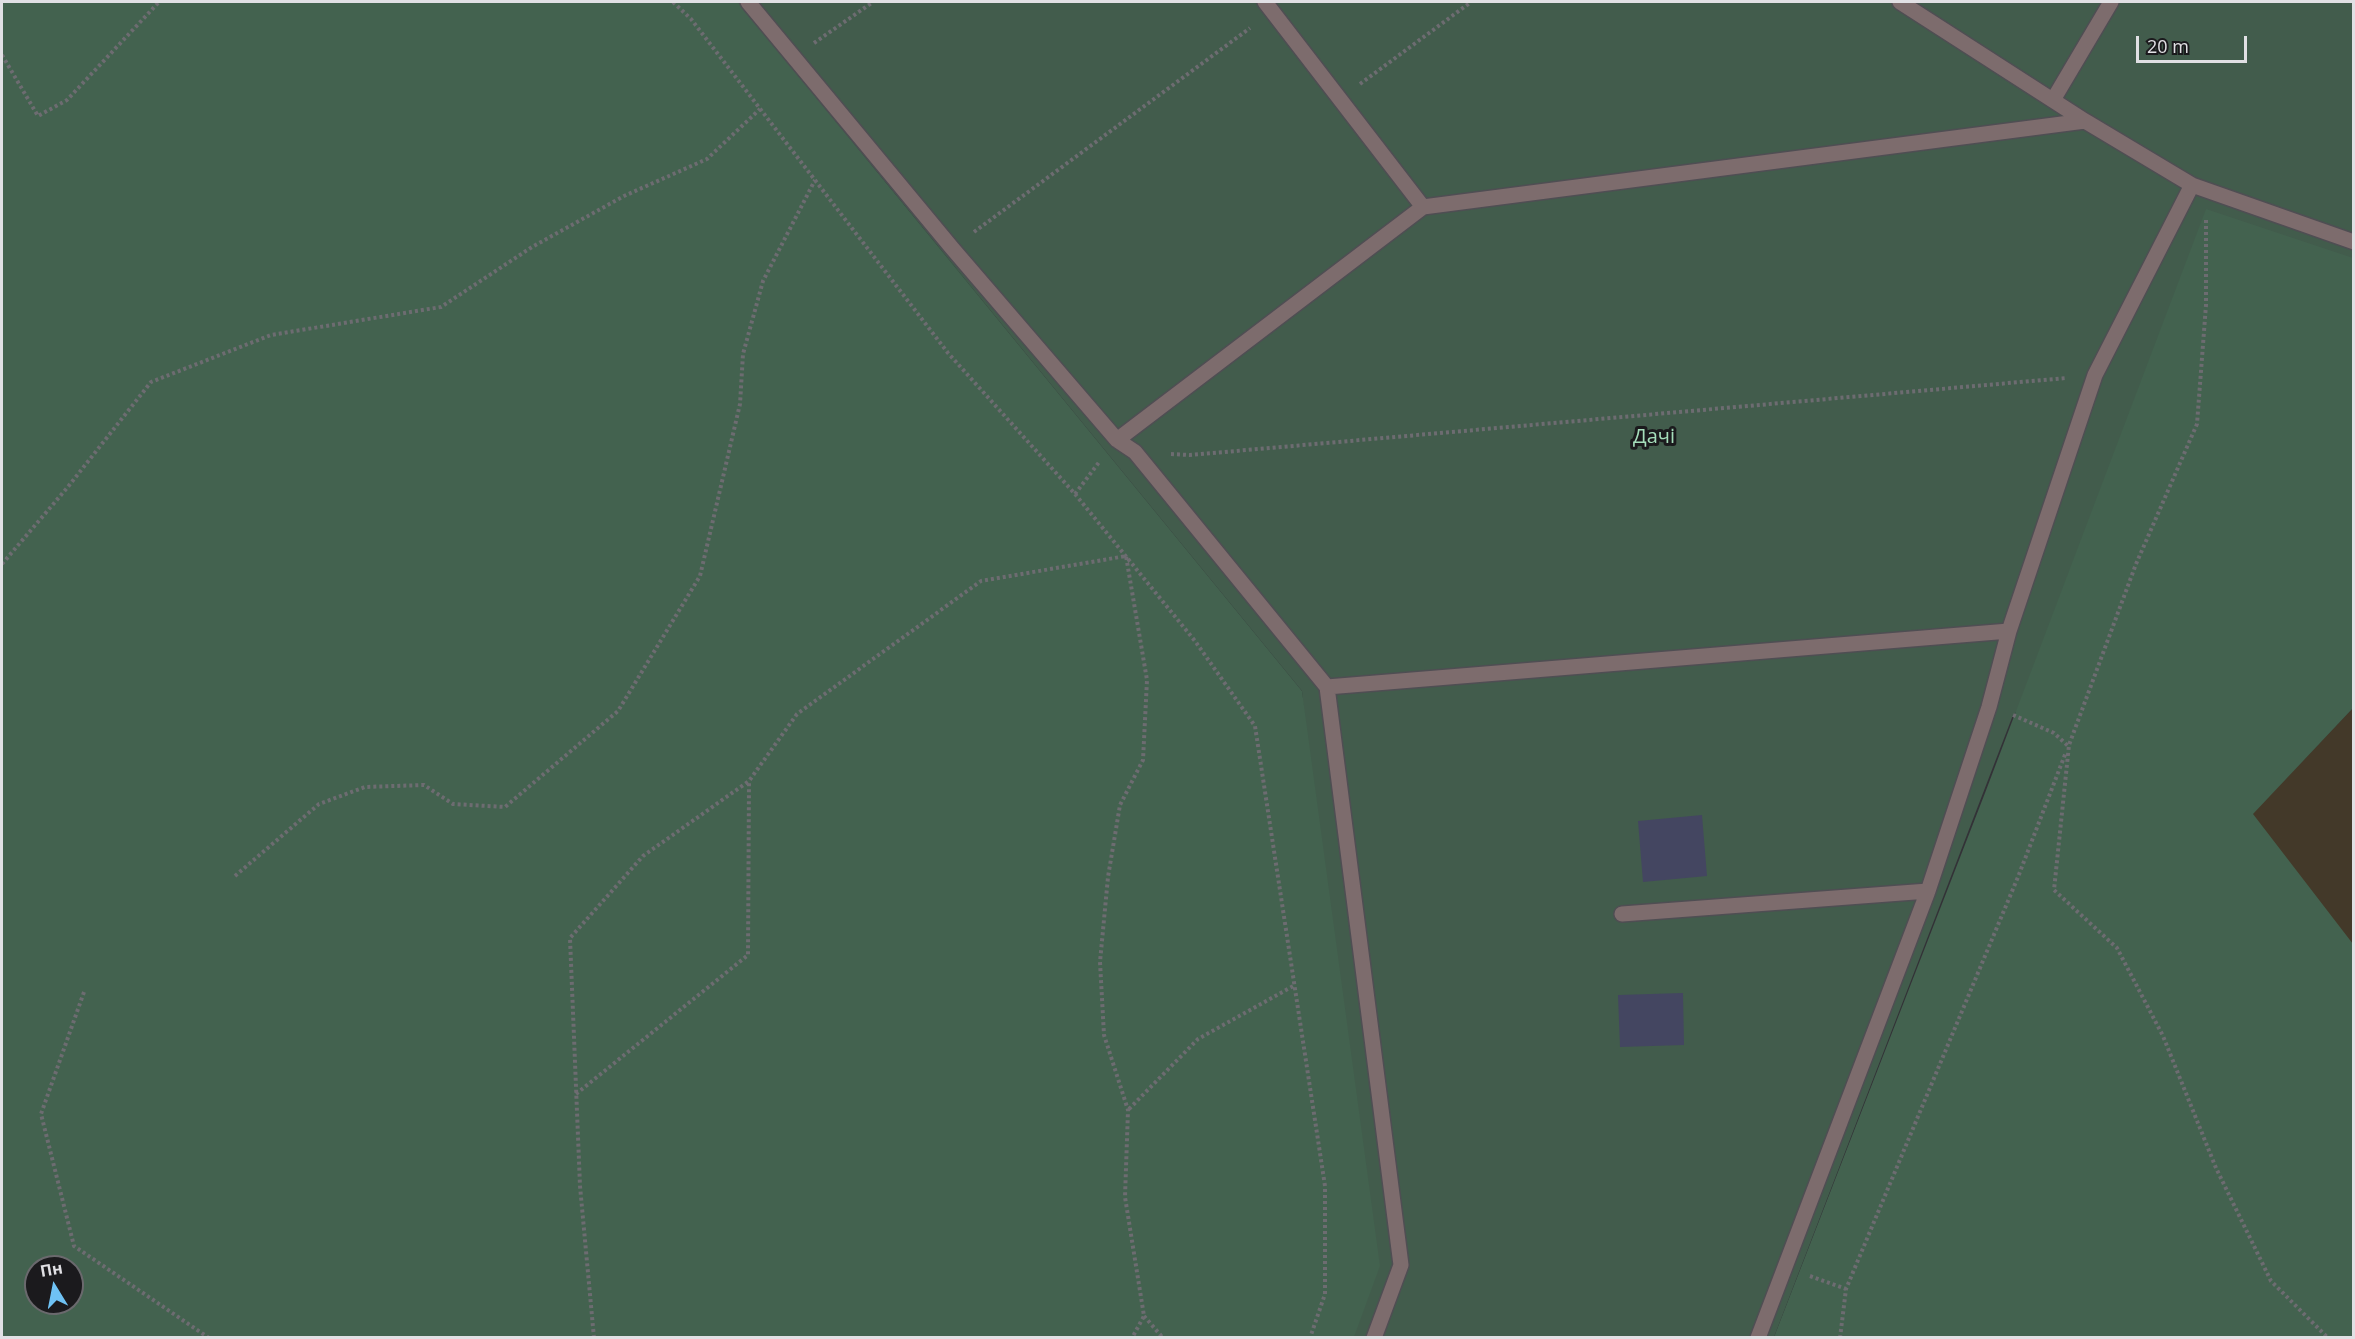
<!DOCTYPE html>
<html>
<head>
<meta charset="utf-8">
<style>
  body { margin:0 }
  #map { position:relative; width:2355px; height:1339px; overflow:hidden; background:#333237; font-family:"Open Sans",sans-serif }
  canvas { display:block }
  .frame { position:absolute; inset:0; border:3px solid #e1e0e4; pointer-events:none }
  .north { position:absolute; left:24px; top:1255px; width:60px; height:60px; box-sizing:border-box; background:#1b1a1d; border:2px solid #6a696d; border-radius:50%; rotate:350deg; font-size:16px; font-weight:700; line-height:24px; text-align:center; color:#e1e0e4 }
  .north::after { content:''; display:block; margin:auto; width:21px; height:27px; background:#6fc2f4; clip-path:polygon(50% 0,100% 100%,50% 72%,0 100%) }
  .scale { position:absolute; left:2136px; top:36px; width:111px; height:27px; box-sizing:border-box; border:3px solid #e1e0e4; border-top:0; padding-left:8px; font-size:18px; line-height:21px; white-space:nowrap; color:#e1e0e4; -webkit-text-stroke:4px #1b1a1d; paint-order:stroke }
</style>
</head>
<body>
<div id="map">
<canvas width="2355" height="1339"></canvas>
<div class="frame"></div>
<div class="north">Пн</div>
<div class="scale">20 m</div>
</div>
<script>
const g = document.querySelector('canvas').getContext('2d');
g.lineJoin = 'round';
function fill(path, color) { g.fillStyle = color; g.fill(path, 'evenodd'); }
const shape = rows => new Path2D(rows.map(r => 'M' + r).join(''));
function strokePath(path, color, width, dash) { g.strokeStyle = color; g.lineWidth = width; g.lineCap = dash ? 'butt' : 'round'; g.setLineDash(dash || []); g.stroke(path); }
function drawText(font, color, halo, rows, align = 'center') {
  g.font = font + ' "Open Sans",sans-serif'; g.lineWidth = 6; g.setLineDash([]); g.textBaseline = 'middle'; g.strokeStyle = halo; g.fillStyle = color; for (const [text, x, y, turn = 0] of rows) {
    g.save(); g.translate(x, y); g.rotate((+turn || 0) * Math.PI / 180); g.textAlign = isNaN(turn) ? turn : align; if (halo) g.strokeText(text, 0, 0); g.fillText(text, 0, 0); g.restore();
  }
}
const industrial = shape([
  [2353,708,2353,957,2252,814]
]);
const green = shape([
  [738,2,2353,2,2353,380,2013,715,1774,1337,1354,1337,1302,691]
]);
const forest = shape([
  [2,2,738,2,1302,691,1380,1266,1354,1337,2,1337],
  [36,1267,72,1267,72,1303,36,1303],
  [2206,209,2353,258,2353,708,2253,814,2353,944,2353,1337,1774,1337,1985,793]
]);
const building = shape([
  [1702,815,1707,876,1643,882,1638,821],
  [1683,993,1684,1045,1620,1047,1618,995]
]);
const path = shape([
  [673,2,691,19,948,353,1075,494,1195,641,1255,726,1325,1186,1325,1294,1310,1338],
  [814,43,873,2],
  [2,55,38,116,67,100,159,2],
  [1360,84,1471,2],
  [2206,220,2206,305,2197,424,2136,564,2069,745,2054,890,2117,948,2163,1036,2216,1168,2271,1281,2328,1338],
  [974,232,1250,28],
  [1171,454,1190,455,2066,378],
  [1075,494,1100,461],
  [2,564,67,488,151,382,271,335,441,307,532,247,624,196,707,159,760,109],
  [2013,715,2054,733,2068,746],
  [235,876,319,804,365,787,424,785,453,804,505,807,618,711,700,576,740,404,743,354,763,281,815,180],
  [84,992,41,1114,74,1246,209,1338],
  [576,1094,748,955,749,782],
  [1129,1109,1198,1039,1295,985],
  [1810,1276,1846,1289],
  [1144,1316,1163,1338],
  [594,1338,580,1186,570,938,643,856,749,781,797,714,981,581,1126,556,1147,680,1143,760,1120,805,1108,877,1100,962,1104,1035,1128,1110,1125,1197,1144,1316,1132,1338],
  [1840,1338,1846,1289,2018,877,2066,752]
]);
const minor = shape([
  [748,2,952,248,1117,440,1135,452,1327,687,1401,1265,1374,1338],
  [1265,2,1423,207],
  [1900,2,2085,121,2192,185,2354,242],
  [2053,100,2111,2],
  [1117,440,1423,207,2085,121],
  [1327,687,2009,631],
  [1622,914,1928,891],
  [1758,1338,1928,891,1989,707,2009,631,2095,375,2192,185]
]);
const parkNames = [
  ["Дачі",1654,437]
];
fill(industrial, '#433929');
fill(green, '#425c4c');
fill(forest, '#43624f');
fill(building, '#444661');
strokePath(minor, '#4f4e53', 18);
strokePath(path, '#6d6c71', 4, [3, 3]);
strokePath(minor, '#7d6c6d', 15);
drawText('20px', '#a5debb', '#1b1a1d', parkNames);
</script>
</body>
</html>
